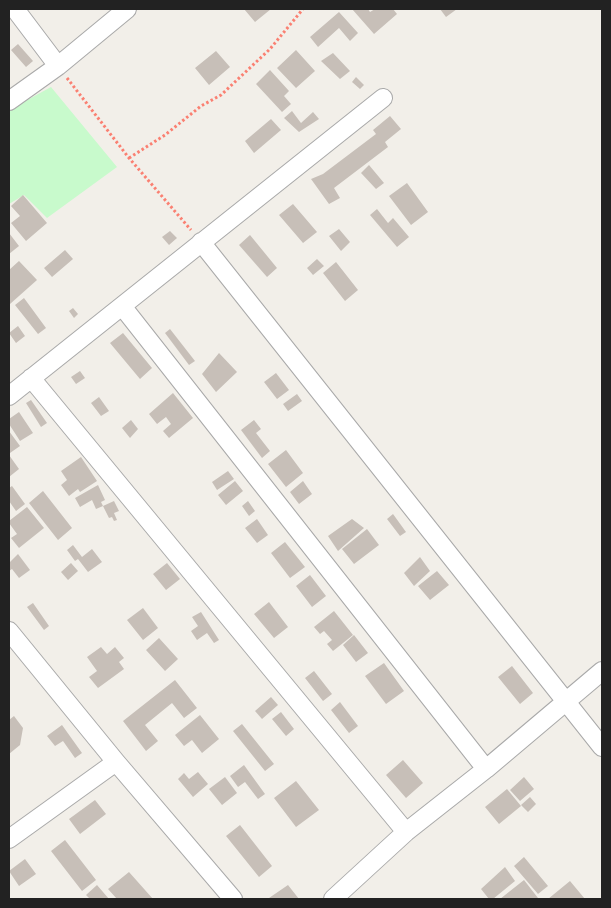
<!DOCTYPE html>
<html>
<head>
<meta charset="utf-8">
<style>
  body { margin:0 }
  #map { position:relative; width:611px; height:908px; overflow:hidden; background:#f2efe9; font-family:"DejaVu Sans",sans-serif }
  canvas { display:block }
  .frame { position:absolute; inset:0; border:10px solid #222; pointer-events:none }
</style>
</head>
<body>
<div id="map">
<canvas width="611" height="908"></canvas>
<div class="frame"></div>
</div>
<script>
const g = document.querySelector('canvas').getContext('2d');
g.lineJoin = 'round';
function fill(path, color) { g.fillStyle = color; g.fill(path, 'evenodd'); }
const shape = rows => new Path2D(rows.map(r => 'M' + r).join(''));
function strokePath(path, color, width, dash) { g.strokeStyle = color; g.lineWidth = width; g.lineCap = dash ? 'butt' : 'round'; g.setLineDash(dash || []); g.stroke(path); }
const park = shape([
  [51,87,117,167,47,218,24,195,9,204,9,110]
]);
const building = shape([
  [244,9,271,9,255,22],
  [352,9,368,9,370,12,375,9,393,9,397,14,374,34],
  [440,9,457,9,446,17],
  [339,12,358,33,350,41,339,28,318,47,310,37],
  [18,44,33,61,26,67,11,50],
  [296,50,315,71,296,88,277,68],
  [216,51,230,67,209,85,195,68],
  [333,53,350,71,340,79,321,61],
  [270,70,289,91,284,96,291,104,282,112,256,84],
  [356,77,364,85,360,89,352,82],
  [292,111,301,123,313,112,319,119,299,132,284,118],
  [390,116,401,129,385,142,388,147,334,188,340,198,329,204,311,179,323,174,376,134,373,130],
  [271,119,281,130,254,153,245,141],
  [369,165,384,183,376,189,361,173],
  [407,183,428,212,411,225,389,196],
  [23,195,47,223,26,241,11,223,20,216,11,206],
  [293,204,317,232,303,243,279,215],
  [377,209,388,223,393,218,409,237,397,247,370,215],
  [339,229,350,242,341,251,329,236],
  [170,231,177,238,169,245,162,237],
  [9,233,19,246,9,254],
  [250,235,277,268,267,277,239,245],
  [65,250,73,259,52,277,44,268],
  [317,259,324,266,313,275,307,268],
  [19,261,37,280,10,304,9,270],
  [336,262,358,290,345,301,323,273],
  [24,298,46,328,38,334,15,305],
  [73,308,78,314,74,318,69,311],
  [18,326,25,336,16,343,9,333],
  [170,329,195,361,189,365,165,333],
  [123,333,152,368,140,379,110,343],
  [219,353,237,372,216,392,202,374],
  [80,371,85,378,76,384,71,377],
  [276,373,289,390,277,399,264,382],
  [173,393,193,418,169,438,163,431,171,424,166,417,157,424,149,414],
  [297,394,302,401,288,411,283,404],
  [99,397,109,411,101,416,91,403],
  [31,400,47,423,41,427,26,403],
  [19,412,33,433,20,441,9,424,9,419],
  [131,420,138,429,130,438,122,428],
  [254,420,261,429,256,433,270,451,262,458,241,430],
  [9,431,20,446,10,453,9,451],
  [286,450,303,473,286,487,268,464],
  [9,455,19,469,9,477],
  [81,457,97,481,80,492,78,489,69,496,61,485,67,480,61,471],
  [228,471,234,479,217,490,212,482],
  [235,481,243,491,226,505,218,495],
  [303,481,312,494,299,504,290,492],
  [98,485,105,500,101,502,103,506,96,509,92,500,80,507,75,498],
  [12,486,25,504,16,511,9,501,9,488],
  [43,491,72,528,58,540,29,503],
  [114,501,119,511,114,513,117,520,114,521,112,517,109,518,103,506],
  [248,501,255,511,249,516,242,506],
  [27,507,44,528,19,548,11,538,17,534,9,523,9,521],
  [393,514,406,532,400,536,387,519],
  [257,519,268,535,257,543,245,528],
  [352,519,364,528,338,551,328,536],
  [367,529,379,545,354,564,342,549],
  [285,542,305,567,290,578,271,553],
  [73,545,82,557,92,549,102,562,88,572,78,559,75,561,67,550],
  [18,554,30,570,19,578,12,569,9,571,9,560,10,562],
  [420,557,430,571,414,586,404,573],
  [71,563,78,571,68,580,61,572],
  [167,563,180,579,166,590,153,574],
  [437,571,449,585,430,600,418,586],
  [310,575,326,596,312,607,296,586],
  [269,602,288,627,274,638,254,614],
  [33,603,49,626,44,630,27,607],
  [143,608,158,628,143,640,127,620],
  [334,611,353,635,333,651,327,644,332,640,324,631,320,634,314,627],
  [201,612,219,640,214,643,207,633,197,640,191,631,198,626,192,617],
  [354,635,368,653,356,662,343,645],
  [159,638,178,659,165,671,146,650],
  [101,647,107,654,115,647,124,658,119,662,124,669,98,688,89,677,97,671,87,657],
  [384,663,404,691,386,704,365,676],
  [512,666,533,693,520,704,498,677],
  [314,671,332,694,323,701,305,678],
  [175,680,197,708,184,718,172,703,145,725,158,741,146,751,123,721],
  [271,697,278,705,262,719,255,711],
  [340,702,358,726,349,733,331,710],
  [281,712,294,729,286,736,272,719],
  [200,715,219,739,202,753,192,740,184,746,175,735],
  [14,716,23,728,20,745,9,754,9,720],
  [242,724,274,764,265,771,233,731],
  [62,725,82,753,75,758,63,741,55,746,47,736],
  [403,760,423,783,406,798,386,775],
  [244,765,265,794,258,799,245,782,238,787,230,776],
  [198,772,208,784,193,797,178,779,184,773,189,779],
  [225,777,237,793,222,805,209,789],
  [524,777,534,789,520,801,510,790],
  [296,781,319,810,296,827,274,798],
  [507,789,521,806,499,824,485,807],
  [530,797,536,804,528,812,521,805],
  [95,800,106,814,80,834,69,819],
  [240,825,272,866,259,877,226,836],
  [65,840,96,880,82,891,51,851],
  [524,857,548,886,538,894,514,866],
  [25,859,36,874,19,886,9,871],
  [505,867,515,881,493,899,489,899,481,889],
  [129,872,153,899,117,899,108,889],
  [524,880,538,898,537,899,500,899],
  [570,881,585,899,548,899],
  [97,885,109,899,90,899,86,895],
  [288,885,299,899,270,899,269,898]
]);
const path = shape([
  [67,78,129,158,191,230],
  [129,158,165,135,201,106,221,95,270,49,303,9]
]);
const minor = shape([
  [15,9,58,66],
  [9,101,58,66,127,9],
  [201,242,602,747],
  [122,306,486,769],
  [31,378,406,832],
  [9,396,383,98],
  [9,631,116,762,233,899],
  [9,839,116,762],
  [333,899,406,832,486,769,602,671]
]);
fill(park, '#c8facc');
fill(building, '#c7bfb8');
strokePath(minor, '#a9a9a9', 20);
strokePath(path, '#fa8072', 3, [2.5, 2.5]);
strokePath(minor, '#fff', 18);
</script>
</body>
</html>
